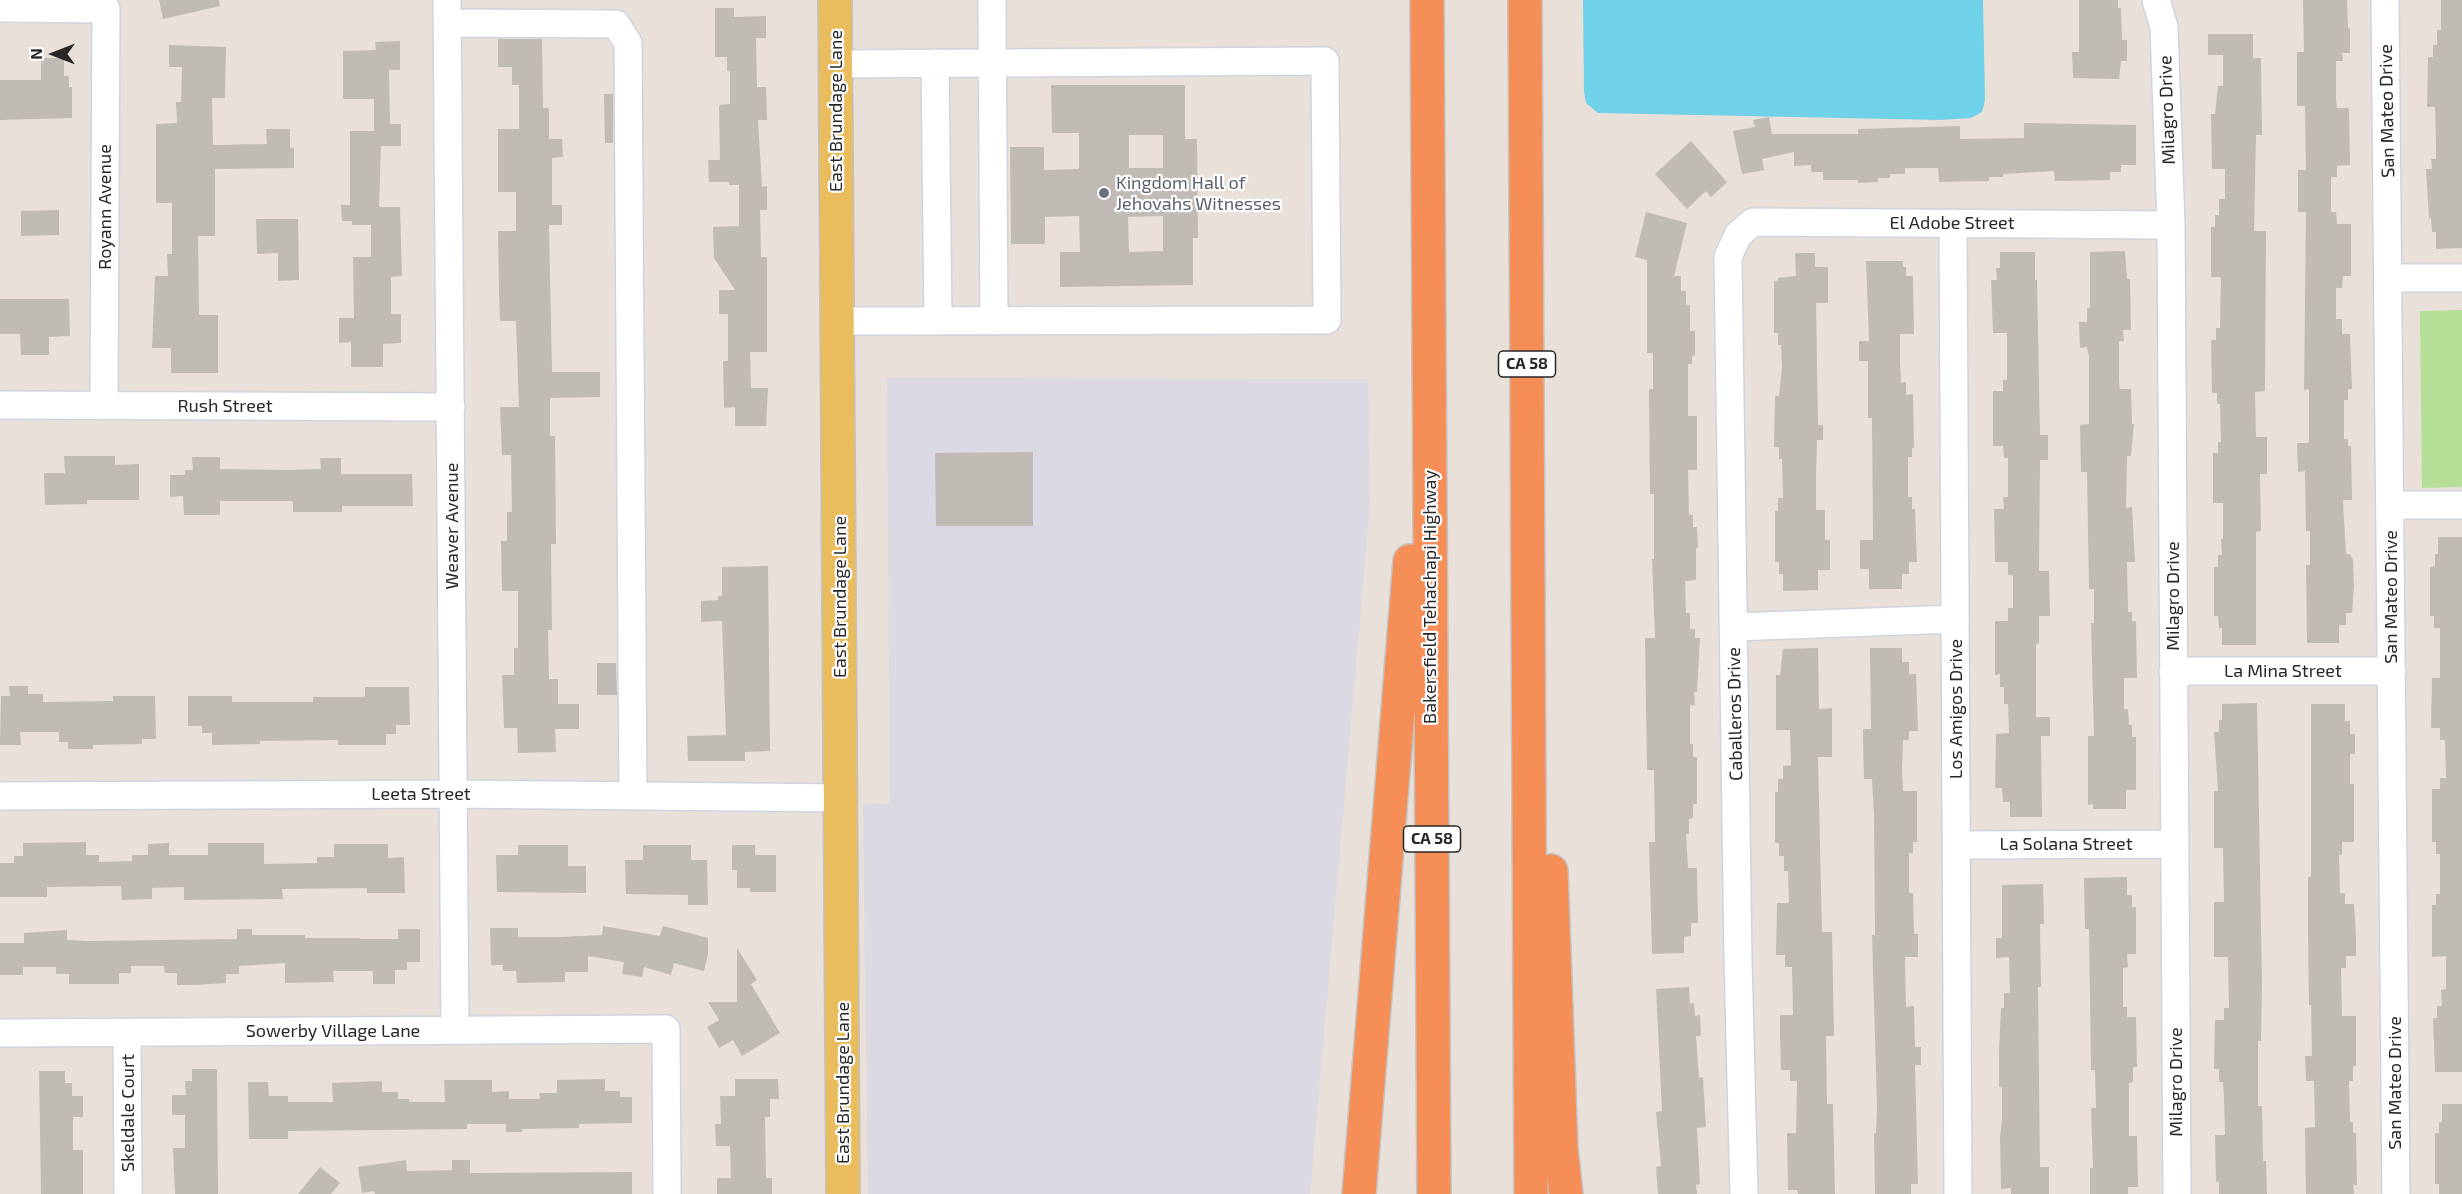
<!DOCTYPE html>
<html>
<head>
<meta charset="utf-8">
<style>
  body { margin:0 }
  #map { position:relative; width:2462px; height:1194px; overflow:hidden; background:#e9e1d9; font-family:"Exo 2",sans-serif }
  canvas { display:block }
  .north { position:absolute; left:24px; top:24px; width:60px; height:60px; -webkit-text-stroke:4px #fff; paint-order:stroke; rotate:270deg; font-size:16px; font-weight:700; line-height:24px; text-align:center; color:#272727 }
  .north::after { content:''; display:block; margin:auto; width:21px; height:27px; background:#272727; clip-path:polygon(50% 0,100% 100%,50% 72%,0 100%) }
</style>
</head>
<body>
<div id="map">
<canvas width="2462" height="1194"></canvas>
<div class="north">N</div>
</div>
<script>
const g = document.querySelector('canvas').getContext('2d');
g.lineJoin = 'round';
function fill(path, color) { g.fillStyle = color; g.fill(path, 'evenodd'); }
const shape = rows => new Path2D(rows.map(r => 'M' + r).join(''));
function strokePath(path, color, width, dash) { g.strokeStyle = color; g.lineWidth = width; g.lineCap = dash ? 'butt' : 'round'; g.setLineDash(dash || []); g.stroke(path); }
function drawText(font, color, halo, rows, align = 'center') {
  g.font = font + ' "Exo 2",sans-serif'; g.lineWidth = 4.5; g.setLineDash([]); g.textBaseline = 'middle'; g.strokeStyle = halo; g.fillStyle = color; for (const [text, x, y, turn = 0] of rows) {
    g.save(); g.translate(x, y); g.rotate((+turn || 0) * Math.PI / 180); g.textAlign = isNaN(turn) ? turn : align; if (halo) g.strokeText(text, 0, 0); g.fillText(text, 0, 0); g.restore();
  }
}
const industrial = shape([
  [887,378,1368,379,1370,503,1310,1194,868,1194,863,804,890,803]
]);
const green = shape([
  [2462,310,2462,487,2422,488,2420,311]
]);
const water = shape([
  [1583,0,1983,0,1985,100,1982,112,1971,118,1940,120,1598,113,1586,103,1584,91]
]);
const building = shape([
  [159,0,219,0,220,6,163,19],
  [2079,0,2118,0,2118,8,2121,8,2122,40,2127,40,2127,61,2121,61,2119,79,2073,78,2072,52,2079,52],
  [2303,0,2347,0,2348,28,2350,28,2350,53,2342,53,2343,61,2336,61,2336,99,2337,108,2349,108,2350,165,2337,166,2337,177,2331,177,2331,212,2336,212,2337,224,2351,224,2351,276,2343,276,2342,288,2336,288,2336,319,2342,319,2342,334,2350,334,2352,389,2348,389,2348,400,2344,400,2344,439,2348,439,2348,446,2351,446,2352,500,2343,500,2346,554,2350,554,2353,560,2354,586,2352,613,2346,613,2346,625,2339,625,2339,643,2307,643,2306,565,2310,565,2310,531,2306,531,2305,471,2298,472,2297,443,2309,443,2309,389,2304,390,2306,212,2298,212,2298,170,2306,170,2305,106,2297,106,2297,52,2304,52],
  [2441,0,2462,0,2462,248,2436,249,2436,232,2432,232,2431,218,2429,218,2426,169,2432,169,2431,159,2436,159,2436,142,2435,107,2427,107,2428,57,2433,57,2433,45,2437,45,2437,30,2441,30],
  [715,8,734,8,734,17,766,16,766,38,756,38,757,87,766,87,767,120,758,120,762,187,767,186,767,210,760,210,761,257,767,257,767,352,750,352,751,388,768,388,766,426,735,426,735,407,724,408,723,361,728,361,728,314,719,314,719,290,735,290,714,258,713,227,739,226,739,185,729,185,729,182,709,182,708,160,720,160,719,105,730,104,730,71,727,71,727,57,715,57],
  [2208,34,2253,34,2253,58,2261,58,2262,135,2256,135,2254,231,2266,231,2265,391,2255,392,2256,437,2267,437,2267,474,2260,474,2261,531,2256,532,2256,645,2222,645,2222,628,2219,628,2218,616,2214,616,2214,567,2218,567,2218,555,2222,555,2221,539,2223,539,2223,503,2213,503,2213,453,2218,453,2218,442,2221,442,2220,404,2217,404,2217,393,2212,393,2211,340,2216,340,2216,328,2220,328,2221,277,2211,277,2211,227,2215,227,2215,215,2219,215,2219,199,2225,199,2225,169,2212,169,2211,114,2215,114,2218,86,2223,86,2223,55,2208,55],
  [498,39,542,39,543,108,549,108,549,139,562,139,563,157,552,158,552,205,562,205,562,225,549,225,552,372,600,372,600,397,550,398,550,436,555,436,556,544,551,544,552,630,548,630,549,679,558,679,558,704,579,704,579,729,555,729,556,752,518,753,517,728,504,728,502,675,514,675,514,648,518,648,518,591,502,591,501,541,507,541,507,512,512,512,511,455,502,455,500,407,519,407,516,321,500,321,499,294,498,231,516,231,516,192,498,192,498,129,519,129,519,85,512,85,512,67,498,67],
  [400,41,400,70,389,70,390,124,401,124,401,146,381,146,379,207,400,207,402,276,391,277,391,314,401,314,401,343,383,344,383,367,351,367,351,342,339,343,339,318,354,318,353,257,371,257,371,225,352,225,352,221,342,221,341,205,350,205,350,131,374,131,374,99,343,99,343,51,376,50,375,42],
  [169,45,226,47,225,98,212,98,213,145,267,144,266,129,290,129,290,148,294,148,294,168,215,169,215,236,198,236,199,315,218,315,218,373,171,373,171,348,152,348,155,276,168,276,167,254,172,254,172,203,156,203,156,124,177,123,176,102,181,102,182,67,169,67],
  [41,58,64,58,64,76,69,76,69,87,72,87,72,118,0,120,0,80,41,80],
  [1051,85,1185,85,1185,139,1197,139,1198,238,1193,238,1193,285,1060,287,1060,252,1080,252,1079,216,1045,217,1045,244,1011,244,1010,147,1044,147,1044,170,1079,169,1079,133,1052,133],
  [1129,135,1163,135,1163,168,1129,168],
  [1163,216,1163,251,1129,252,1128,217],
  [604,94,613,94,613,143,605,143],
  [1769,117,1772,134,1858,134,1858,129,1960,126,1960,139,2024,138,2024,123,2136,125,2136,165,2121,165,2121,172,2110,172,2110,180,2055,181,2054,171,2003,174,2003,177,1989,177,1989,181,1939,182,1938,168,1905,168,1905,174,1890,174,1890,178,1878,178,1878,182,1858,183,1858,180,1823,180,1823,172,1811,172,1811,165,1794,166,1794,152,1762,159,1764,170,1742,174,1733,131,1755,127,1753,120],
  [1691,141,1727,182,1711,197,1706,191,1687,209,1655,174],
  [59,210,59,235,21,236,21,211],
  [1646,212,1687,223,1674,276,1681,276,1681,291,1686,291,1686,305,1690,305,1690,331,1695,331,1695,356,1692,356,1692,364,1688,364,1688,416,1697,416,1697,470,1688,470,1689,515,1693,515,1693,527,1697,527,1698,548,1696,548,1696,580,1685,581,1686,613,1690,613,1690,629,1695,629,1695,638,1700,638,1697,692,1694,692,1695,705,1690,705,1690,744,1693,744,1693,757,1697,757,1697,804,1693,804,1693,818,1689,819,1689,834,1686,834,1688,868,1697,868,1698,923,1691,923,1691,936,1684,937,1684,953,1652,954,1649,842,1655,842,1654,770,1647,770,1645,638,1655,638,1652,559,1654,559,1654,494,1650,494,1649,389,1653,389,1653,353,1647,353,1647,260,1635,257],
  [256,219,298,219,299,280,278,281,278,253,257,254],
  [2125,251,2127,279,2130,279,2131,330,2123,330,2124,341,2119,341,2119,381,2120,389,2131,389,2132,424,2134,424,2131,456,2127,456,2126,508,2132,507,2135,562,2127,562,2128,612,2132,612,2132,621,2136,621,2137,678,2124,678,2124,709,2128,709,2129,725,2132,725,2132,737,2136,737,2136,790,2126,790,2126,809,2093,809,2093,804,2088,805,2088,736,2094,736,2091,623,2094,623,2094,589,2089,589,2087,472,2081,472,2080,425,2089,424,2089,357,2087,347,2080,348,2079,322,2087,322,2087,308,2090,308,2090,252],
  [2000,252,2035,252,2035,280,2037,280,2040,435,2048,435,2048,460,2040,460,2039,571,2049,571,2050,616,2039,616,2039,644,2036,644,2036,717,2050,717,2050,736,2041,736,2042,817,2010,817,2010,802,2003,802,2002,788,1995,788,1996,734,2009,733,2008,704,2004,704,2004,687,2000,687,2000,674,1995,675,1995,621,2008,621,2008,608,2013,608,2013,575,2008,575,2008,562,1995,562,1994,509,2004,509,2003,497,2008,497,2008,458,2004,458,2003,446,1993,446,1993,391,2003,391,2003,380,2007,380,2007,333,1993,333,1991,280,1997,280,1996,268,2000,268],
  [1795,253,1815,253,1815,267,1828,267,1828,303,1816,303,1818,425,1823,425,1823,440,1817,440,1816,475,1816,510,1825,510,1825,540,1830,540,1830,570,1818,570,1818,590,1783,591,1783,574,1779,574,1779,562,1775,562,1775,511,1778,511,1778,498,1783,498,1782,459,1779,459,1779,447,1774,447,1775,396,1779,396,1782,368,1781,345,1778,345,1778,333,1774,333,1774,281,1778,281,1778,278,1796,276],
  [1866,261,1903,261,1903,267,1906,267,1906,276,1913,276,1914,334,1900,334,1900,362,1901,383,1906,382,1906,395,1913,394,1914,448,1912,448,1912,457,1908,457,1908,497,1912,497,1912,509,1915,509,1917,562,1909,562,1909,574,1902,574,1902,589,1869,589,1869,569,1860,569,1860,540,1873,540,1872,418,1868,418,1868,361,1859,361,1859,341,1869,341],
  [0,299,69,299,70,336,49,337,49,355,21,355,20,334,0,334],
  [1033,452,1033,526,936,526,935,453],
  [64,456,115,456,115,465,139,464,139,500,87,500,87,504,45,505,44,473,65,473],
  [192,457,220,457,220,469,288,470,321,469,320,458,341,458,341,474,412,474,413,506,342,506,342,512,293,512,293,501,220,501,220,515,184,515,183,496,170,497,170,475,185,475,185,470,193,470],
  [2438,537,2462,537,2462,1072,2435,1072,2433,1018,2437,1018,2437,1006,2442,1006,2441,990,2446,989,2446,956,2432,957,2432,905,2436,905,2436,894,2440,894,2440,854,2436,854,2436,842,2432,842,2432,789,2440,789,2440,778,2446,778,2445,740,2440,740,2440,728,2431,728,2432,678,2440,678,2440,628,2434,628,2434,616,2430,616,2430,567,2435,566,2435,554,2438,554],
  [768,566,770,751,745,752,745,761,688,761,687,736,726,735,722,621,701,622,701,601,718,600,718,596,722,596,722,567],
  [1818,648,1819,709,1832,708,1832,757,1818,757,1822,932,1832,932,1834,1036,1826,1036,1827,1104,1833,1104,1835,1194,1798,1194,1797,1190,1788,1190,1787,1133,1796,1133,1797,1081,1790,1081,1790,1070,1781,1070,1780,1037,1780,1015,1793,1015,1792,967,1785,967,1785,955,1776,955,1777,903,1789,903,1788,871,1784,871,1784,856,1779,856,1779,843,1775,843,1775,792,1778,792,1778,779,1783,779,1783,766,1791,765,1790,730,1776,730,1776,675,1780,675,1783,649],
  [1870,648,1902,648,1902,662,1909,662,1909,674,1916,674,1918,731,1909,731,1909,740,1903,740,1902,770,1903,791,1917,791,1917,842,1913,842,1913,853,1909,853,1909,893,1913,893,1914,934,1918,934,1918,957,1905,957,1906,1007,1914,1006,1915,1047,1921,1047,1921,1065,1915,1065,1918,1184,1911,1184,1911,1194,1875,1194,1874,1133,1876,1133,1877,1106,1872,935,1875,935,1874,814,1872,779,1864,779,1863,739,1863,729,1871,729],
  [597,663,616,663,617,695,597,695],
  [9,686,28,686,28,694,43,694,43,702,113,701,113,696,155,696,156,739,142,739,142,744,93,745,93,749,68,749,68,742,59,742,59,732,20,732,21,745,0,745,1,696,10,696],
  [365,687,409,687,410,725,396,725,396,734,386,734,386,745,338,745,338,740,260,741,260,744,212,745,212,733,202,733,202,726,188,726,188,696,232,696,232,702,313,702,313,697,365,697],
  [2257,703,2262,983,2261,1041,2258,1041,2258,1106,2262,1106,2263,1161,2266,1161,2267,1194,2219,1194,2219,1182,2216,1182,2215,1135,2225,1135,2224,1099,2223,1082,2219,1082,2219,1069,2214,1069,2215,1020,2224,1020,2224,1008,2229,1008,2228,957,2214,957,2214,902,2224,902,2223,848,2214,848,2214,791,2218,791,2214,732,2219,732,2219,720,2222,720,2222,704],
  [2311,704,2345,704,2345,721,2350,721,2350,734,2355,734,2355,754,2350,754,2350,784,2354,784,2354,842,2342,842,2342,855,2339,855,2340,893,2345,893,2345,904,2354,904,2356,935,2356,956,2346,956,2346,968,2341,968,2342,1016,2356,1016,2356,1066,2353,1066,2353,1081,2349,1081,2350,1122,2353,1122,2353,1133,2356,1133,2357,1185,2353,1185,2354,1194,2306,1194,2305,1128,2315,1127,2314,1081,2306,1081,2305,1056,2312,1056,2311,1005,2309,1005,2308,935,2308,877,2311,876],
  [86,842,86,855,99,855,99,862,132,861,132,855,148,855,148,844,169,843,169,855,208,855,208,843,264,843,264,864,317,863,317,857,334,857,334,844,388,844,388,858,404,857,405,893,367,893,367,888,282,889,283,899,184,900,184,887,152,888,152,899,122,900,121,886,47,887,47,897,0,897,0,863,14,863,14,856,23,856,23,843],
  [518,845,568,845,568,866,586,866,586,893,497,892,496,855,518,855],
  [643,845,691,845,691,860,707,860,708,905,688,905,688,895,626,894,625,860,643,860],
  [732,845,755,845,755,855,776,855,776,892,750,892,750,888,737,888,737,870,732,870],
  [2127,877,2127,895,2132,895,2132,907,2136,907,2136,954,2127,954,2128,967,2123,968,2123,1007,2127,1007,2127,1017,2136,1017,2137,1067,2133,1067,2133,1082,2129,1083,2129,1136,2137,1136,2138,1187,2128,1187,2128,1194,2090,1194,2090,1168,2093,1168,2091,1108,2096,1108,2095,1070,2091,1070,2089,929,2085,929,2084,878],
  [2043,884,2044,924,2040,924,2041,984,2041,987,2038,987,2040,1167,2049,1167,2049,1194,2011,1194,2011,1188,2001,1189,2000,1137,2002,1121,2002,1087,1999,1087,1999,1051,2001,1008,2004,1008,2004,993,2010,993,2009,957,1996,958,1996,938,2002,938,2002,885],
  [603,926,660,936,663,926,708,938,708,954,704,971,674,963,671,975,644,967,642,977,622,974,624,962,588,956,588,972,565,972,565,982,517,983,516,971,503,971,503,965,491,965,490,928,518,928,518,937,560,937,602,935],
  [237,929,252,929,252,935,305,935,305,938,360,938,360,939,398,939,398,929,420,929,420,962,407,962,407,970,395,970,395,984,373,984,373,971,333,971,334,982,285,983,285,963,239,966,239,974,226,974,226,983,197,985,177,985,177,973,165,973,164,966,131,966,131,973,119,973,119,984,69,984,69,974,56,974,56,967,23,967,23,975,0,975,0,943,24,943,24,933,67,930,67,940,90,941,237,939],
  [737,948,757,980,751,984,780,1033,742,1056,733,1040,719,1048,707,1027,719,1020,708,1002,737,1002],
  [1689,987,1690,1004,1694,1003,1695,1016,1700,1015,1701,1036,1696,1036,1699,1078,1703,1077,1706,1127,1697,1128,1700,1184,1696,1185,1697,1194,1658,1194,1656,1167,1661,1166,1656,1112,1662,1111,1656,989],
  [192,1069,217,1069,218,1194,175,1194,173,1148,185,1148,185,1115,172,1115,172,1095,186,1095,185,1081,192,1081],
  [39,1071,65,1071,65,1083,72,1083,72,1096,83,1096,83,1117,73,1117,73,1150,83,1150,83,1194,41,1194],
  [605,1079,605,1091,620,1091,620,1097,632,1097,632,1123,579,1124,579,1128,522,1129,522,1132,506,1132,506,1124,467,1124,467,1129,288,1131,288,1139,249,1139,248,1082,268,1082,269,1096,288,1096,288,1102,333,1102,332,1083,382,1081,382,1092,398,1092,398,1099,409,1099,409,1102,445,1102,444,1080,492,1080,492,1092,509,1091,509,1099,540,1099,539,1093,557,1093,557,1080],
  [735,1079,778,1079,779,1099,770,1099,770,1117,765,1117,766,1178,772,1178,772,1194,717,1194,717,1178,731,1178,730,1146,716,1146,715,1124,721,1124,720,1096,735,1096],
  [2442,1104,2462,1104,2462,1194,2439,1194,2439,1184,2435,1184,2435,1133,2439,1133,2439,1122,2442,1122],
  [406,1160,407,1171,452,1170,452,1160,470,1160,470,1173,632,1172,632,1194,375,1194,374,1191,362,1193,358,1167],
  [320,1167,340,1183,331,1194,298,1194]
]);
const minor = shape([
  [447,0,455,1030],
  [992,0,994,321],
  [2156,0,2164,27,2171,225,2177,1194],
  [2385,0,2396,1194],
  [0,8,106,9,104,405],
  [448,23,616,24,628,43,633,796],
  [935,63,938,321],
  [836,64,1325,61,1327,320,838,321],
  [1953,223,1958,1194],
  [2389,278,2462,278],
  [0,405,451,407],
  [2391,505,2462,505],
  [1734,627,1955,619],
  [2173,671,2392,671],
  [0,796,454,794,842,798],
  [1957,845,2174,844],
  [0,1033,666,1029,667,1194],
  [127,1033,128,1194],
  [1744,1194,1738,960,1728,257,1738,235,1753,222,2171,225]
]);
const major = shape([
  [835,0,843,1194]
]);
const highway = shape([
  [1427,0,1434,1194],
  [1525,0,1531,1194],
  [1551,871,1561,1149,1566,1194],
  [1359,1194,1410,561]
]);
const markers = [
  [1104,193,6,"#6b7280"]
];
const shields = [
  [1527,364,57],
  [1432,839,57]
];
const shieldNames = [
  ["CA 58",1527,364],
  ["CA 58",1432,839]
];
const streetNames = [
  ["Milagro Drive",2167,110,-92],
  ["East Brundage Lane",836,111,-90],
  ["San Mateo Drive",2387,111,-91],
  ["Royann Avenue",105,207,-90],
  ["El Adobe Street",1952,223],
  ["Rush Street",225,406],
  ["Weaver Avenue",452,526,-90],
  ["Milagro Drive",2173,596,-90],
  ["East Brundage Lane",840,597,-90],
  ["Bakersfield Tehachapi Highway",1430,597,-90],
  ["San Mateo Drive",2391,597,-90],
  ["La Mina Street",2283,671],
  ["Los Amigos Drive",1956,709,-90],
  ["Caballeros Drive",1735,714,-91],
  ["Leeta Street",421,794],
  ["La Solana Street",2066,844],
  ["Sowerby Village Lane",333,1031],
  ["Milagro Drive",2176,1082,-90],
  ["East Brundage Lane",843,1083,-90],
  ["San Mateo Drive",2395,1083,-90],
  ["Skeldale Court",128,1113,-90]
];
const worshipNames = [
  ["Kingdom Hall of",1116,183],
  ["Jehovahs Witnesses",1116,204]
];
fill(industrial, '#dbd9e1');
fill(green, '#b5de97');
fill(water, '#6fd2e8');
fill(building, '#c1bbb6');
strokePath(minor, '#ced3e0', 30);
strokePath(major, '#c3c3c3', 36);
strokePath(highway, '#c3c3c3', 36);
strokePath(minor, '#fff', 27);
strokePath(major, '#e9bd5e', 33);
strokePath(highway, '#f68e57', 33);
for (const [x, y, r, color] of markers) { const dot = new Path2D(); dot.arc(x, y, r, 0, 2 * Math.PI); g.fillStyle = color; g.fill(dot); strokePath(dot, '#fff', 2); }
for (const [x, y, w] of shields) { const box = new Path2D(); box.roundRect(x - w / 2, y - 13, w, 26, 4.5); g.fillStyle = '#fff'; g.fill(box); strokePath(box, '#272727', 1.5); }
drawText('bold 16px', '#272727', null, shieldNames);
drawText('18px', '#272727', '#fff', streetNames);
drawText('18px', '#5b616d', '#fff', worshipNames, 'left');
</script>
</body>
</html>
